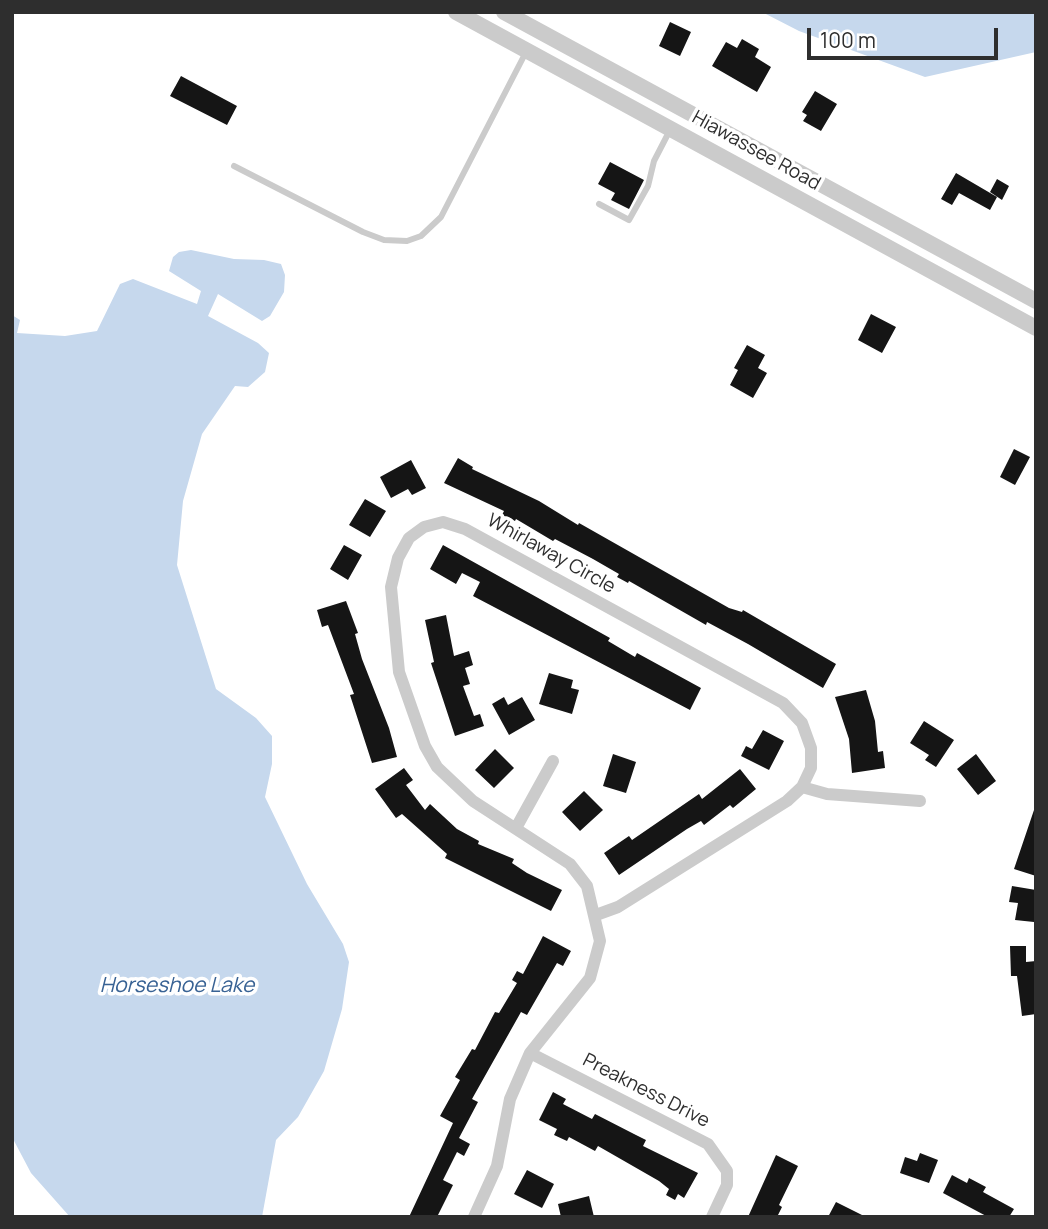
<!DOCTYPE html>
<html>
<head>
<meta charset="utf-8">
<style>
  body { margin:0 }
  #map { position:relative; width:1048px; height:1229px; overflow:hidden; background:#fff; font-family:Manrope,sans-serif }
  canvas { display:block }
  .frame { position:absolute; inset:0; border:14px solid #2e2e2e; pointer-events:none }
  .scale { position:absolute; left:807px; top:28px; width:191px; height:32px; box-sizing:border-box; border:4px solid #2e2e2e; border-top:0; padding-left:9px; font-size:21px; line-height:24px; white-space:nowrap; color:#2e2e2e; -webkit-text-stroke:5px #fff; paint-order:stroke }
</style>
</head>
<body>
<div id="map">
<canvas width="1048" height="1229"></canvas>
<div class="frame"></div>
<div class="scale">100 m</div>
</div>
<script>
const g = document.querySelector('canvas').getContext('2d');
g.lineJoin = 'round';
function fill(path, color) { g.fillStyle = color; g.fill(path, 'evenodd'); }
const shape = rows => new Path2D(rows.map(r => 'M' + r).join(''));
function strokePath(path, color, width, dash) { g.strokeStyle = color; g.lineWidth = width; g.lineCap = dash ? 'butt' : 'round'; g.setLineDash(dash || []); g.stroke(path); }
function drawText(font, color, halo, rows, align = 'center') {
  g.font = font + ' Manrope,sans-serif'; g.lineWidth = 7; g.setLineDash([]); g.textBaseline = 'middle'; g.strokeStyle = halo; g.fillStyle = color; for (const [text, x, y, turn = 0] of rows) {
    g.save(); g.translate(x, y); g.rotate((+turn || 0) * Math.PI / 180); g.textAlign = isNaN(turn) ? turn : align; if (halo) g.strokeText(text, 0, 0); g.fillText(text, 0, 0); g.restore();
  }
}
const water = shape([
  [762,12,1036,12,1036,52,925,77,799,31],
  [191,250,234,259,264,260,281,264,285,275,284,292,270,316,262,321,218,294,208,316,258,343,269,353,265,372,248,387,235,386,202,434,183,501,177,565,216,689,256,718,272,736,272,764,265,797,307,884,343,944,349,962,342,1009,324,1071,298,1117,276,1140,262,1217,70,1217,31,1173,12,1137,12,315,20,320,17,333,65,336,97,331,120,284,133,279,197,304,201,291,169,271,173,257,179,252]
]);
const building = shape([
  [670,22,691,32,680,56,659,46],
  [742,39,759,49,755,57,771,67,757,92,712,66,726,42,737,48],
  [181,76,237,106,227,125,170,96],
  [815,91,837,104,821,131,803,121,807,115,802,112],
  [610,162,644,180,629,209,611,200,615,193,598,184],
  [956,173,997,197,990,210,959,193,952,205,941,199],
  [997,179,1009,186,1002,200,990,192],
  [871,314,896,327,882,353,858,340],
  [747,345,765,355,758,368,767,373,753,398,730,385,738,370,734,368],
  [1014,449,1030,457,1015,485,1000,477],
  [458,458,473,467,472,469,539,501,578,525,579,523,729,608,742,612,743,610,836,664,823,688,748,644,707,622,706,625,629,581,628,583,617,577,619,574,593,559,555,539,553,541,516,519,515,521,502,515,504,511,444,483],
  [411,460,426,488,412,495,408,489,391,498,380,477],
  [365,499,386,511,370,537,349,525],
  [344,545,362,555,348,580,330,569],
  [443,545,610,638,608,641,635,657,637,653,701,688,690,710,473,596,480,582,462,573,456,584,430,569],
  [346,601,358,633,355,634,362,659,389,728,397,757,372,763,350,695,354,694,328,625,322,627,317,610],
  [446,615,454,656,469,651,473,665,465,668,470,684,463,686,474,716,480,714,484,726,455,736,431,663,434,662,425,620],
  [549,673,573,680,571,688,579,690,572,714,539,704],
  [866,690,875,721,878,752,883,751,885,768,852,773,849,739,835,697],
  [504,697,508,705,522,697,535,720,509,735,492,704],
  [924,721,954,740,936,767,925,760,929,755,910,743],
  [763,730,784,741,769,770,741,756,746,746,752,749],
  [495,749,514,768,494,788,475,770],
  [613,754,636,762,626,793,603,786],
  [976,754,996,781,978,795,957,769],
  [404,768,413,780,406,785,425,810,430,804,457,829,479,841,478,844,514,859,512,863,527,873,562,890,551,911,445,858,447,854,402,814,396,818,375,789],
  [740,769,756,789,733,808,730,805,704,825,701,821,687,829,619,875,604,853,629,836,632,840,699,794,702,799],
  [584,791,603,810,580,831,562,812],
  [1034,810,1036,810,1036,876,1014,869],
  [1012,886,1036,890,1034,922,1015,920,1018,903,1009,902],
  [543,936,571,951,563,966,557,963,527,1015,521,1012,472,1099,478,1102,459,1138,470,1144,464,1156,457,1152,443,1180,453,1185,437,1217,409,1217,453,1123,440,1116,460,1080,455,1077,472,1049,475,1050,495,1012,499,1013,517,983,512,980,517,971,523,974],
  [1010,946,1026,946,1026,962,1036,961,1036,1014,1022,1016,1017,976,1011,976],
  [553,1092,566,1099,563,1104,592,1119,595,1114,634,1134,646,1140,643,1146,698,1173,684,1198,678,1194,675,1200,666,1195,669,1189,659,1181,598,1146,595,1151,569,1137,567,1141,554,1135,557,1129,539,1120],
  [920,1153,938,1160,929,1183,900,1173,905,1157,917,1161],
  [776,1155,798,1166,779,1205,782,1207,777,1217,748,1217],
  [527,1170,554,1184,542,1208,514,1194],
  [952,1175,967,1183,969,1178,986,1187,983,1192,1014,1209,1009,1217,988,1217,943,1193],
  [589,1196,594,1217,561,1217,558,1204],
  [836,1202,866,1217,828,1217]
]);
const service = shape([
  [234,166,363,232,384,240,407,241,421,236,441,217,526,52],
  [599,204,629,220,648,186,654,161,670,130]
]);
const minor = shape([
  [802,787,827,794,920,801],
  [516,828,553,761],
  [530,1053,708,1144,727,1171,727,1185,712,1217],
  [474,1217,497,1166,510,1099,530,1053,590,978,600,941,587,886,570,864,473,801,437,767,425,746,399,672,391,587,398,558,409,538,424,527,443,522,465,529,783,703,802,723,811,748,811,768,802,787,787,801,618,907,596,915]
]);
const tertiary = shape([
  [456,12,1036,328],
  [504,12,1036,301]
]);
const streetNames = [
  ["Hiawassee Road",756,151,29],
  ["Whirlaway Circle",551,554,29],
  ["Preakness Drive",646,1091,27]
];
const waterNames = [
  ["Horseshoe Lake",177,986]
];
fill(water, '#c6d8ed');
fill(building, '#151515');
strokePath(service, '#cbcbcb', 6);
strokePath(minor, '#cbcbcb', 12);
strokePath(tertiary, '#cbcbcb', 16);
drawText('19px', '#2e2e2e', '#fff', streetNames);
drawText('italic 21px', '#386294', '#fff', waterNames);
</script>
</body>
</html>
